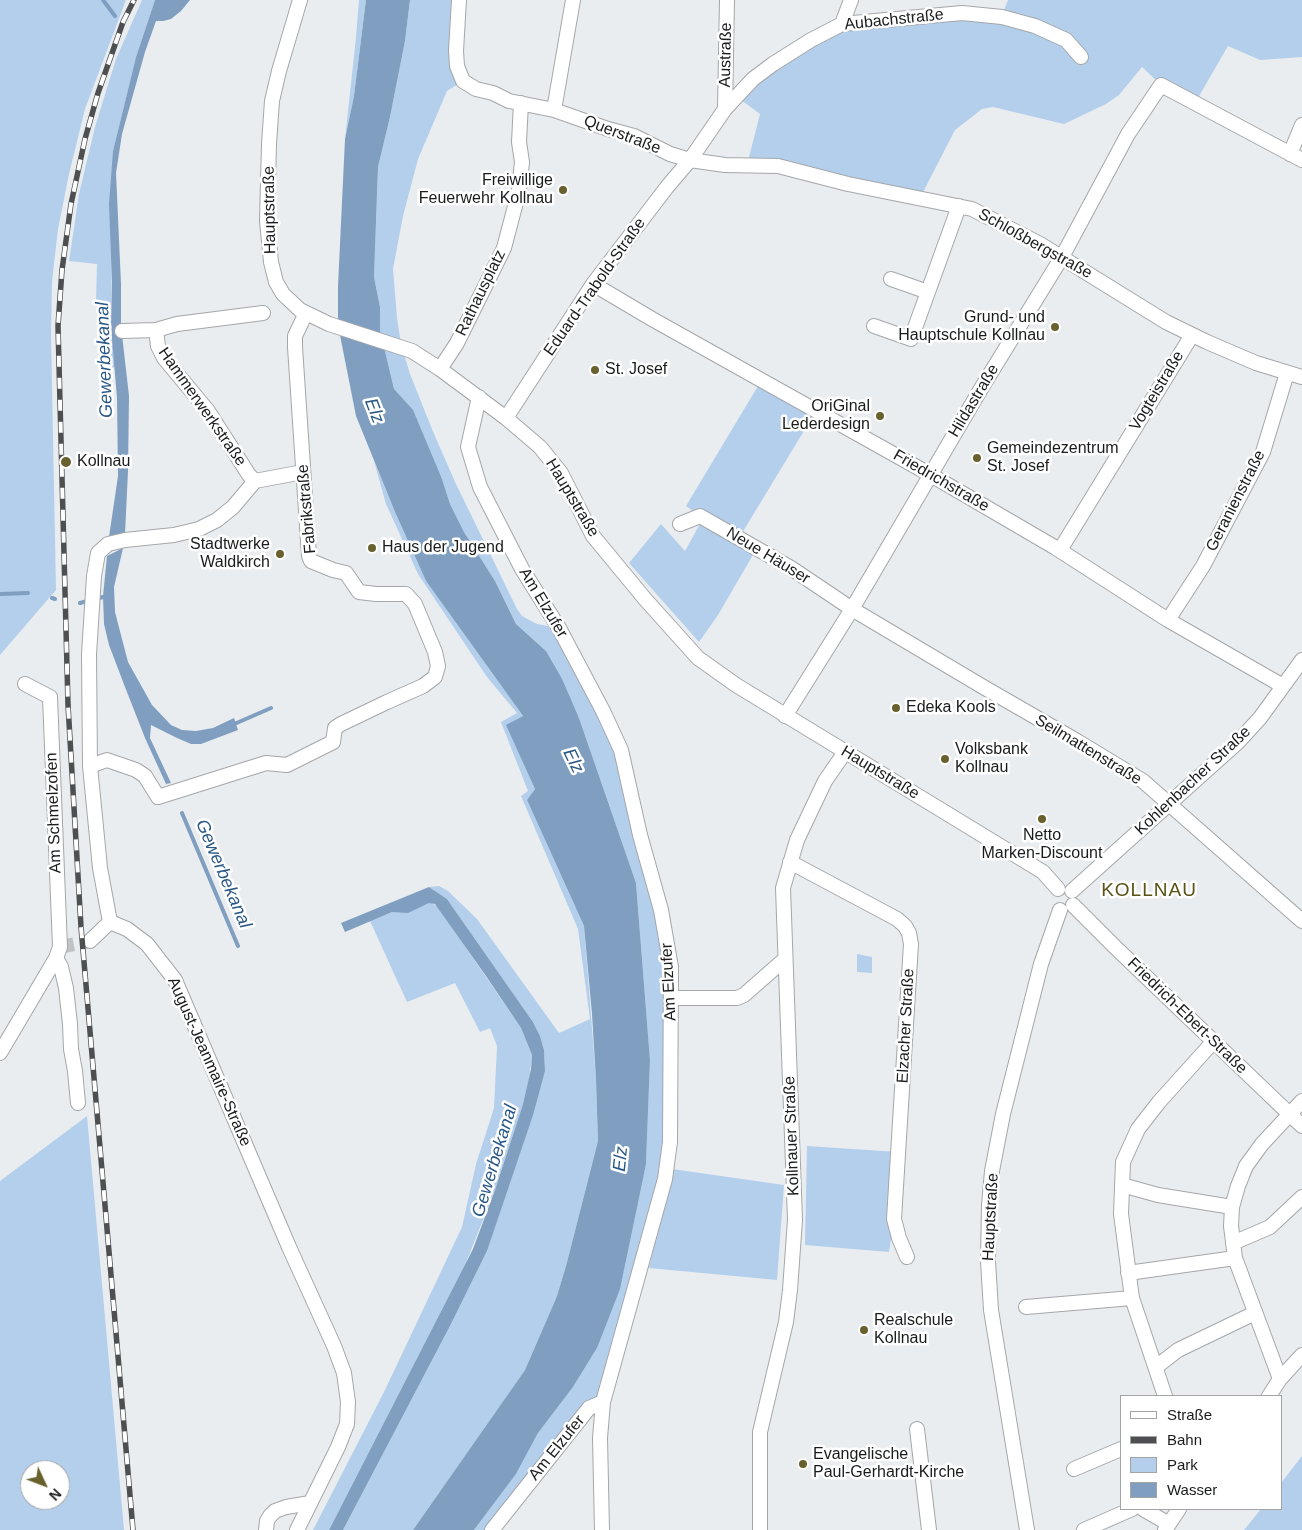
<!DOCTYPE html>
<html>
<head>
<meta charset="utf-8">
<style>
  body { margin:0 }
  #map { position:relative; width:1302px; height:1530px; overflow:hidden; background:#e9edf0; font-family:Arial,sans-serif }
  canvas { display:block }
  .legend { position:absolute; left:1120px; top:1395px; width:162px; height:115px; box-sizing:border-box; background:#fff; border:1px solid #a3a4a4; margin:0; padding:6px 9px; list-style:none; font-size:15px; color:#1a1b1c }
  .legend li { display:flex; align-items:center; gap:10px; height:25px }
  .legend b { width:25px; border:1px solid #a3a4a4 }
  .north { position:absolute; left:20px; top:1460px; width:50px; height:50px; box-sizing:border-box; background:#fff; border:1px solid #a3a4a4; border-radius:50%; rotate:133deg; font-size:14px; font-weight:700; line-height:20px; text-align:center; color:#1a1b1c }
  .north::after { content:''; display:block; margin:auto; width:18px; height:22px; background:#68602d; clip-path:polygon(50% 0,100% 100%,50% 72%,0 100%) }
</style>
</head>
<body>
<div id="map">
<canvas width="1302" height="1530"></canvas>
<ul class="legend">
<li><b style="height:6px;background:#fff"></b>Straße</li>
<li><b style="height:6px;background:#4d4f50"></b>Bahn</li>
<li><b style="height:14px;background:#b4cfec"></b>Park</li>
<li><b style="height:14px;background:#7f9ec0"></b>Wasser</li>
</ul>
<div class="north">N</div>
</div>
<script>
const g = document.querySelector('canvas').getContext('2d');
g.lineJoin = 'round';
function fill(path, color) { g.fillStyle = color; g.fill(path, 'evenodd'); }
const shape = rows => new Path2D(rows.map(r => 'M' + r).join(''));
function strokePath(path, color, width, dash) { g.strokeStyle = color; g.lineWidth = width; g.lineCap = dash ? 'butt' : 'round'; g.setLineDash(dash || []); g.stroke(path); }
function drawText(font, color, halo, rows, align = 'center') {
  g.font = font + ' Arial,sans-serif'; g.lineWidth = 5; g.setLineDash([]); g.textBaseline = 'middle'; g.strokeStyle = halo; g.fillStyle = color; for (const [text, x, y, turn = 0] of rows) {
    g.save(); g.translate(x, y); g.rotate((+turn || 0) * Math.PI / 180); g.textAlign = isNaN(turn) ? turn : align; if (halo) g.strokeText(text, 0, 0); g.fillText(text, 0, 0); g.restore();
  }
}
const green = shape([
  [0,0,126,0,85,109,69,174,58,229,52,282,51,334,56,590,0,655],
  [142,0,155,0,136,57,113,151,111,327,115,367,102,371,107,325,105,306,100,300,96,300,97,264,69,261,79,194,95,127,116,59],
  [359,0,366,0,354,96,345,139,356,37],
  [410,0,459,0,463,81,447,91,418,159,403,216,393,269,397,318,401,344,410,374,434,434,456,484,517,609,522,616,537,624,559,628,603,711,667,940,670,1141,603,1402,486,1530,474,1530,516,1474,538,1433,573,1387,597,1348,646,1164,650,1060,636,883,579,718,546,651,516,624,495,581,464,532,450,504,442,479,394,389,380,330,380,307,374,277,378,167,390,117,405,41],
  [1008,0,1302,0,1302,57,1260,60,1228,46,1195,103,1161,85,1142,67,1119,95,1106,104,1064,124,993,107,982,109,955,130,920,198,747,165,760,114,737,97,842,24,1001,17],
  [761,381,816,411,739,538,700,516,686,506],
  [374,461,395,512,426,581,523,716,507,725,535,789,527,800,584,926,596,1079,598,1141,566,1266,557,1296,525,1370,413,1530,343,1530,450,1326,487,1251,545,1071,544,1050,540,1036,533,1022,447,899,429,887,439,886,448,891,477,919,559,1033,590,1019,578,929,521,796,528,791,501,722,517,713,487,677,418,574,386,504],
  [701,522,753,555,718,615,699,642,629,563,661,524,685,551],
  [429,903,432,903,438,907,521,1028,532,1055,529,1080,523,1104,495,1190,465,1265,329,1530,313,1530,384,1392,462,1227,476,1164,494,1108,497,1046,490,1028,480,1032,455,983,407,1002,370,921,392,912,397,912,425,905],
  [857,954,872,957,872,973,857,972],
  [87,1116,124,1530,0,1530,0,1181],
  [30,1470,60,1470,60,1500,30,1500],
  [807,1146,899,1152,894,1219,889,1252,805,1245],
  [672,1169,784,1185,777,1280,649,1268],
  [1302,1456,1302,1530,1244,1530,1261,1509,1281,1509,1281,1483]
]);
const water = shape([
  [155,0,190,0,181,11,171,19,163,21,156,21,145,52,122,134,116,173,121,284,121,326,129,396,128,471,125,534,109,537,118,476,117,398,111,327,112,282,109,204,113,151,136,57],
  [366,0,410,0,405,41,390,117,378,167,374,277,380,307,380,330,394,389,413,410,442,479,450,504,464,532,495,581,516,624,546,651,562,679,579,718,636,883,650,1060,646,1164,620,1289,597,1348,573,1387,538,1433,516,1474,474,1530,413,1530,525,1370,557,1296,566,1266,598,1141,596,1079,592,1014,584,926,527,800,535,789,506,725,523,716,426,581,395,512,356,416,338,325,338,286,345,139,354,96],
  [123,548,114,587,115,612,128,662,152,705,171,725,182,730,196,731,213,728,234,718,238,730,201,744,191,744,177,738,151,725,150,738,171,783,166,784,145,738,125,687,109,645,104,624,103,596,107,556],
  [429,887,447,899,533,1022,540,1036,544,1050,545,1071,533,1115,487,1251,450,1326,343,1530,329,1530,473,1249,495,1190,523,1104,531,1069,532,1055,521,1028,486,976,435,904,429,903,408,913,392,912,345,932,341,923]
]);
const stream = shape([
  [103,0,115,16],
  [0,594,28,593],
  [52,598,55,599],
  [80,603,107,596],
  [232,725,271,708],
  [182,813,238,946]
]);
const minorTunnel = shape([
  [60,947,90,941]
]);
const minor = shape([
  [300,0,279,71,272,101,269,144,267,221,271,262,276,282,283,294,300,310,329,324,412,351,440,369,506,418,540,447,561,473,593,536,645,599,698,658,736,685,1043,872,1058,889],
  [459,0,456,51,457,66,463,81,476,89,493,93,509,101,554,110,608,129,634,136,670,154,690,160,725,165,778,166,848,184,972,209,1040,244,1166,322,1207,342,1256,363,1302,377],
  [842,24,851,0],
  [725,109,727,0],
  [554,110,573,0],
  [1290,154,1302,125],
  [891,279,928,292],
  [593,284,652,319,931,475,1056,548,1168,620,1283,686],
  [874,326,911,339,959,206],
  [156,330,158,346,164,358,208,411,249,475,255,481],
  [122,331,156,330,177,324,263,313],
  [440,369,457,343,504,248,519,191,522,162,519,142,521,103],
  [479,397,468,447,480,487,522,569,559,628,603,711,621,750,640,835,661,910,671,967,670,1142,665,1179,603,1402,600,1438,602,1530],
  [506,418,593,284,667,187,690,160,725,109,753,79,773,64,811,40,842,24,962,13,1002,17,1035,26,1066,40,1081,57],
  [680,524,700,516,791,568,852,609,985,688,1077,741,1143,781,1302,921],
  [1060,550,1192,335],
  [1168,620,1203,566,1263,452,1287,373],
  [785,716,852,609,982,387,1062,257,1128,134,1161,85,1302,160],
  [90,766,107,760,136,770,145,776,158,797,266,763,287,765,333,742,335,728,341,724,387,702,423,686,435,677,438,666,435,652,415,604,406,594,376,594,359,592,346,573,333,570,311,561,309,556,295,347,295,336,306,313],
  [790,862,897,919,905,926,909,933,911,944,894,1219,899,1238,907,1257],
  [1072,891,1238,742,1260,718,1302,660],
  [1073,905,1116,948,1302,1126],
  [110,922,127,929,147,944,175,980,289,1247,334,1346,344,1373,348,1402,347,1424,338,1447,297,1530],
  [110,922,100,868,90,766,89,654,94,576,98,553,108,544,125,540,174,535,199,529,217,520,233,507,255,481,303,472],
  [90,941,110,922],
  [56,958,61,967,66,988,70,1024,71,1049,75,1071,78,1103],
  [671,998,737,998,744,995,785,959],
  [0,1053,56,958,60,947,50,697,25,684],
  [1122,1185,1158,1195,1232,1207],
  [1233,1243,1270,1227,1302,1197],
  [1128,1273,1235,1258],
  [1026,1307,1132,1298],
  [1156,1367,1178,1350,1255,1313],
  [1280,1379,1235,1258,1231,1226,1232,1207,1238,1186,1246,1166,1262,1144,1302,1101],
  [1165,1396,1132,1298,1121,1214,1123,1162,1138,1129,1159,1102,1213,1042],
  [1269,1396,1280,1379,1302,1355],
  [917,1429,929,1530],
  [1074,1469,1121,1449],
  [1143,1509,1169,1524],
  [266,1530,267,1521,270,1516,275,1511,286,1507,310,1503],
  [492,1530,589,1408,603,1402],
  [760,1530,760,1432,786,1322,790,1290,795,1220,783,888,797,840,825,781,845,752],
  [1027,1530,991,1310,988,1261,989,1205,992,1171,1003,1114,1041,964,1060,910],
  [1084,1530,1132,1509],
  [1165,1530,1179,1509]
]);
const rail = shape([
  [133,1530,81,927,68,705,58,326,62,270,71,204,85,139,98,93,123,22,134,0]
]);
const markers = [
  [563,190,5,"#68602d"],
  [1055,327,5,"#68602d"],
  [595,370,5,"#68602d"],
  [880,416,5,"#68602d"],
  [977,458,5,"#68602d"],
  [66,462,6,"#68602d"],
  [372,548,5,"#68602d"],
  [280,554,5,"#68602d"],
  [896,708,5,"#68602d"],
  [945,759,5,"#68602d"],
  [1042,819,5,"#68602d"],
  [864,1330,5,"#68602d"],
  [803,1464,5,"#68602d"]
];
const streetNames = [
  ["Aubachstraße",894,20,-6],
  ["Austraße",726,55,-89],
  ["Querstraße",622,135,21],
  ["Hauptstraße",270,210,-91],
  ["Schloßbergstraße",1035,244,29],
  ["Eduard-Trabold-Straße",595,287,-55],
  ["Rathausplatz",481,293,-64],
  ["Vogteistraße",1157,391,-59],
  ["Hildastraße",974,401,-59],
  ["Hammerwerkstraße",202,407,55],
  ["Friedrichstraße",941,481,30],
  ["Hauptstraße",572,498,59],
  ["Geranienstraße",1236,501,-63],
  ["Fabrikstraße",307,509,-95],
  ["Neue Häuser",768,556,31],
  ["Am Elzufer",543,603,59],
  ["Seilmattenstraße",1088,750,31],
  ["Hauptstraße",880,773,31],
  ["Kohlenbacher Straße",1193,781,-43],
  ["Am Schmelzofen",54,813,-92],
  ["Am Elzufer",669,982,-93],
  ["Friedrich-Ebert-Straße",1187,1016,44],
  ["Elzacher Straße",906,1026,-87],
  ["August-Jeanmaire-Straße",209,1062,66],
  ["Kollnauer Straße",792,1136,-92],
  ["Hauptstraße",991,1217,-87],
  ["Am Elzufer",557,1448,-51]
];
const poiNames = [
  ["Freiwillige",553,181,"right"],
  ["Feuerwehr Kollnau",553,199,"right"],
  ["Grund- und",1045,318,"right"],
  ["Hauptschule Kollnau",1045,336,"right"],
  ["St. Josef",605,370],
  ["OriGinal",870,407,"right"],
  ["Lederdesign",870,425,"right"],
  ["Gemeindezentrum",987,449],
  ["St. Josef",987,467],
  ["Kollnau",77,462],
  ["Stadtwerke",270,545,"right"],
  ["Waldkirch",270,563,"right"],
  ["Haus der Jugend",382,548],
  ["Edeka Kools",906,708],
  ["Volksbank",955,750],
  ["Kollnau",955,768],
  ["Netto",1042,836,"center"],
  ["Marken-Discount",1042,854,"center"],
  ["Realschule",874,1321],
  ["Kollnau",874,1339],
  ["Evangelische",813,1455],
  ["Paul-Gerhardt-Kirche",813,1473]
];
const waterNames = [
  ["Gewerbekanal",105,360,-92],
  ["Elz",374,411,69],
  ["Elz",573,761,64],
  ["Gewerbekanal",223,874,67],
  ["Elz",621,1159,-84],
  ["Gewerbekanal",495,1161,-73]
];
const quarterNames = [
  ["KOLLNAU",1149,891]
];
fill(green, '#b4cfec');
fill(water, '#7f9ec0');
strokePath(stream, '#7f9ec0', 4);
strokePath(minorTunnel, '#c0c3c6', 14, [14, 7]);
strokePath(minor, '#a4a7aa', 16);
strokePath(minor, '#fff', 14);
strokePath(rail, '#4d4f50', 5.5);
strokePath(rail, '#fff', 4, [11]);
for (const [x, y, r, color] of markers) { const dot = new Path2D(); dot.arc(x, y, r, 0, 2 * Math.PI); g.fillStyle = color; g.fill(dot); strokePath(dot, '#fff', 2); }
drawText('16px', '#1a1b1c', '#fff', streetNames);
drawText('16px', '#1a1b1c', '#fff', poiNames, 'left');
drawText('italic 18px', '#2a5886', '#fff', waterNames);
g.letterSpacing = '1px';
drawText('19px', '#5b5215', '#fff', quarterNames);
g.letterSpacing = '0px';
</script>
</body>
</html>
